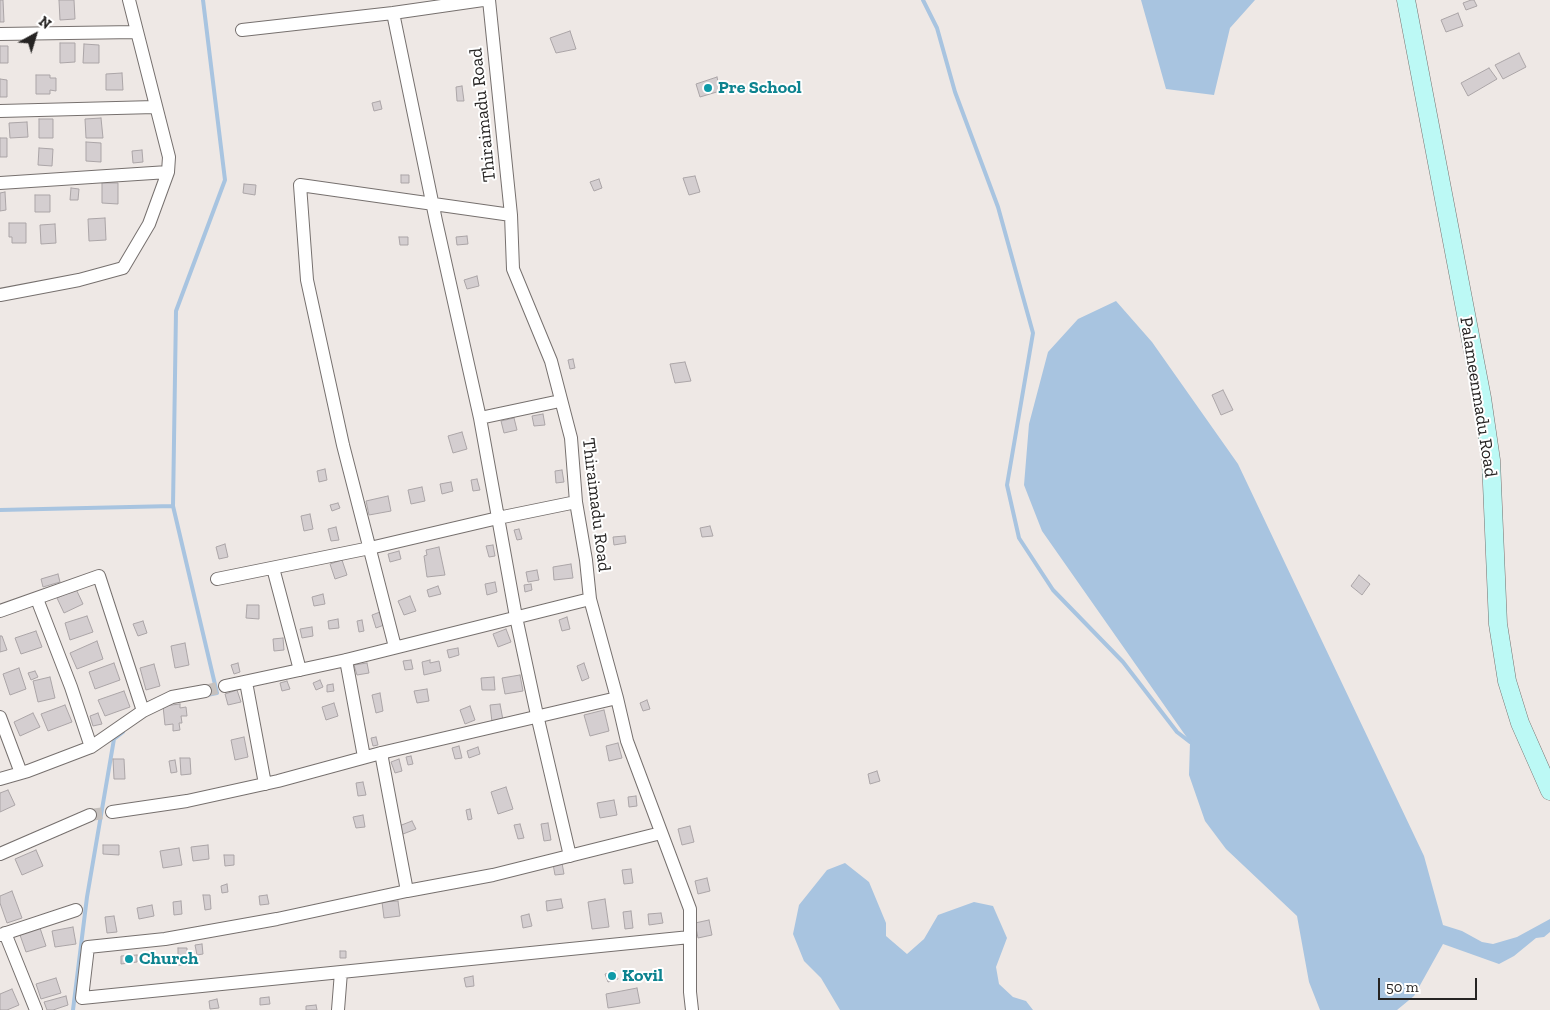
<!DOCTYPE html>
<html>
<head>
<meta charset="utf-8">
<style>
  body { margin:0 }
  #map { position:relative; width:1550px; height:1010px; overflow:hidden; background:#eee8e5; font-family:"Zilla Slab",serif }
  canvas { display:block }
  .north { position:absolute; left:10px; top:10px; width:50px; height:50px; -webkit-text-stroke:4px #fff; paint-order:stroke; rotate:39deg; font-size:14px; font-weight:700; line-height:20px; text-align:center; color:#262423 }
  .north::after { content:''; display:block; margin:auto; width:18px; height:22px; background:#262423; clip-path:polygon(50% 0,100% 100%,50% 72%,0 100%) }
  .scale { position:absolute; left:1378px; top:978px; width:99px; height:22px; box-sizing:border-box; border:2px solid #262423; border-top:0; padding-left:6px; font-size:15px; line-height:18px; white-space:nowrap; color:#262423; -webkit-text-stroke:4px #fff; paint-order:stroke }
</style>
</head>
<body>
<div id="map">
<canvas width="1550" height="1010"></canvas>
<div class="north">N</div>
<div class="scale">50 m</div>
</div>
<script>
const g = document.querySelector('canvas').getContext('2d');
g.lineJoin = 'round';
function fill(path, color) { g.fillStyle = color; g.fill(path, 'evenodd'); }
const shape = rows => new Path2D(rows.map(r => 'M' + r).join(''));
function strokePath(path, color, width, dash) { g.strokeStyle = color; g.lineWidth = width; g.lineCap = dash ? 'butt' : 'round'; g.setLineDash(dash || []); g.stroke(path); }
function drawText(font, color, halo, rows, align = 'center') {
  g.font = font + ' "Zilla Slab",serif'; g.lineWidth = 4; g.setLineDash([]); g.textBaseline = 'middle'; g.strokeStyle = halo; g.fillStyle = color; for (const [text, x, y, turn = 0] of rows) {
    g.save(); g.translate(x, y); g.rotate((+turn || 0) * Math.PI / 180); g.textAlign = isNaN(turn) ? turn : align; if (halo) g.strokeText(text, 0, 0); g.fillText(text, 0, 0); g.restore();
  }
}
const water = shape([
  [1141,0,1255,0,1230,28,1214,95,1166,89],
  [1116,301,1152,342,1238,464,1424,856,1443,925,1462,931,1482,942,1493,944,1517,937,1550,919,1550,932,1544,937,1536,938,1514,956,1499,964,1443,944,1414,996,1397,1010,1320,1010,1309,982,1297,916,1226,849,1205,821,1189,775,1190,742,1042,531,1024,485,1029,424,1048,352,1078,319],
  [845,863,869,882,886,923,886,936,907,954,924,939,938,915,974,902,993,906,1007,938,996,967,999,984,1013,997,1026,1001,1033,1010,840,1010,821,978,804,961,793,934,799,905,827,870]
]);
const stream = shape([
  [923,0,937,28,955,92,998,207,1033,333,1007,485,1019,538,1053,590,1123,662,1177,732,1190,742],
  [173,506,217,693,207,695],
  [0,510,173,506,176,311,225,180,203,0],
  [73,1010,87,897,114,739,123,732]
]);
const building = shape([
  [0,0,3,0,4,22,0,22,0,0],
  [59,0,74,0,75,19,60,20,59,0],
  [1471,0,1474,0,1477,6,1466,10,1463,3,1471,0],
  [1458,13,1463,26,1446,32,1441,20,1458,13],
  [570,31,576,49,556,53,550,38,570,31],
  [60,43,75,43,75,62,60,63,60,43],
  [84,44,99,45,99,63,83,63,84,44],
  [0,46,8,46,8,63,0,63,0,46],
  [1519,53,1526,67,1503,79,1495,65,1519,53],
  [1489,68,1497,79,1468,96,1461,83,1489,68],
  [122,73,123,90,106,90,106,74,122,73],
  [36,75,50,75,50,78,56,78,56,91,50,90,50,94,36,94,36,75],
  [717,77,720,91,700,97,696,84,717,77],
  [0,79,7,80,7,97,0,97,0,79],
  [462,86,464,101,457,101,456,87,462,86],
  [380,101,382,109,374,111,372,103,380,101],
  [101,118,103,138,86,138,85,119,101,118],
  [39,119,53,119,53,138,39,138,39,119],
  [27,122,28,137,10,138,9,123,27,122],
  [0,138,7,138,7,157,0,157,0,138],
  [86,142,101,143,101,162,86,161,86,142],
  [39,148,53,149,52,166,38,165,39,148],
  [142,150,143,162,133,163,132,151,142,150],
  [401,175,409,175,409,183,401,183,401,175],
  [695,176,700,192,689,195,683,178,695,176],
  [599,179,602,188,594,191,590,182,599,179],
  [102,183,118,183,118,204,102,203,102,183],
  [244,184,256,185,255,195,243,193,244,184],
  [71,188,79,189,78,200,70,200,71,188],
  [5,192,6,210,0,211,0,193,5,192],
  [35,195,50,195,50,212,35,212,35,195],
  [105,218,106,240,89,241,88,219,105,218],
  [9,223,26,223,26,243,12,243,12,237,9,237,9,223],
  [55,224,56,243,41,244,40,225,55,224],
  [467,236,468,244,457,245,456,237,467,236],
  [399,237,408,237,408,245,400,245,399,237],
  [477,276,479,286,467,289,464,280,477,276],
  [573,359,575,368,570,369,568,360,573,359],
  [685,362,691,381,675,383,670,364,685,362],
  [1223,390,1233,410,1221,415,1212,395,1223,390],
  [543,414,545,425,534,426,532,416,543,414],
  [514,418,517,430,504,433,501,421,514,418],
  [462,432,467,449,453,453,448,436,462,432],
  [325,469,327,480,319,482,317,471,325,469],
  [562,470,564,482,556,483,555,471,562,470],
  [477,479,480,490,473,491,471,480,477,479],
  [451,482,453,491,442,494,440,484,451,482],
  [422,487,425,501,411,504,408,490,422,487],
  [388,496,391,511,369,515,366,501,388,496],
  [338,503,340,508,332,511,330,505,338,503],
  [310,514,313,529,304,531,301,516,310,514],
  [710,526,713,536,702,537,700,528,710,526],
  [336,527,339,540,331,541,328,529,336,527],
  [519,529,522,539,517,540,514,530,519,529],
  [625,536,626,543,614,545,613,537,625,536],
  [225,544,228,557,219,559,216,547,225,544],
  [493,545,495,556,489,557,486,546,493,545],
  [439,547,445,575,427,577,424,556,427,555,426,550,439,547],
  [399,551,401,559,390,562,388,554,399,551],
  [342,560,347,575,335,579,330,564,342,560],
  [571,564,573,578,554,580,553,567,571,564],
  [537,570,539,580,528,582,526,572,537,570],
  [58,574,60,582,43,587,41,579,58,574],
  [1359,575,1370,584,1362,595,1351,586,1359,575],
  [495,582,497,592,487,595,485,584,495,582],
  [531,584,532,590,525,592,524,585,531,584],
  [438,586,441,594,429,597,427,590,438,586],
  [76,589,83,604,64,613,57,598,76,589],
  [323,594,325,604,314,606,312,597,323,594],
  [410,596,416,611,404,615,398,601,410,596],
  [247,605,259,605,259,619,246,618,247,605],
  [380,612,384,625,376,628,372,615,380,612],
  [87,616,93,632,70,640,65,623,87,616],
  [567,617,570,629,562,631,559,620,567,617],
  [338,619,339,628,329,629,328,621,338,619],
  [362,620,364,631,359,632,357,621,362,620],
  [143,621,147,633,138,636,133,624,143,621],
  [312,627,313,636,302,638,300,629,312,627],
  [506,629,511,642,498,647,493,634,506,629],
  [36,631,42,647,21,654,15,638,36,631],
  [0,636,2,636,7,650,0,652,0,636],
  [283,638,284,650,274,651,273,639,283,638],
  [97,641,103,659,77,669,70,653,97,641],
  [185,643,189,665,175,668,171,646,185,643],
  [458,648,459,655,449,658,447,650,458,648],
  [411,660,413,669,405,670,403,661,411,660],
  [430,660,430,663,439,661,441,671,424,675,422,662,430,660],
  [114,663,120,680,95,689,89,672,114,663],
  [238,663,240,672,234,674,231,665,238,663],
  [367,663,369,673,357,675,354,665,367,663],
  [584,663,589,678,582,681,577,666,584,663],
  [154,664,160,686,146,690,140,668,154,664],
  [19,668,26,689,10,695,3,674,19,668],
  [35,671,38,677,31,680,28,673,35,671],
  [520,675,523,691,505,694,502,678,520,675],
  [50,677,55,698,38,702,33,681,50,677],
  [494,677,495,690,482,690,481,678,494,677],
  [320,680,323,687,316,690,313,683,320,680],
  [287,681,290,689,282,691,280,683,287,681],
  [333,684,334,691,327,692,327,685,333,684],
  [427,689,429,701,417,703,414,691,427,689],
  [237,690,241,702,228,705,225,694,237,690],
  [124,691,130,707,105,716,98,700,124,691],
  [380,693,383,711,376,713,372,695,380,693],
  [647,700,650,709,643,711,640,703,647,700],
  [334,703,338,716,326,720,322,707,334,703],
  [180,704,180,708,186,707,187,716,181,716,182,723,179,723,180,730,173,731,173,724,165,725,163,706,180,704],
  [500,704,503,720,492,722,490,705,500,704],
  [65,705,72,722,48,731,41,714,65,705],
  [470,706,475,720,465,724,460,710,470,706],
  [604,710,609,731,590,736,584,715,604,710],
  [33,713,40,727,20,736,14,722,33,713],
  [98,713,102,724,93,726,90,716,98,713],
  [244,737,248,757,235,760,231,740,244,737],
  [376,737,378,745,373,746,371,738,376,737],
  [618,743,622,758,609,761,606,746,618,743],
  [459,746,462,758,455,759,452,748,459,746],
  [478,747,480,754,469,758,467,751,478,747],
  [411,756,413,764,408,765,406,757,411,756],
  [180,758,190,758,191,774,181,775,180,758],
  [113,759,124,759,125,779,114,779,113,759],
  [399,759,402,771,395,773,391,762,399,759],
  [175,760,177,772,171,773,169,761,175,760],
  [877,771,880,781,870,784,868,774,877,771],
  [363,782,366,795,358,796,356,783,363,782],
  [506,787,513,809,498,814,491,792,506,787],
  [8,790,15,805,0,812,0,793,8,790],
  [636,796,637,806,629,807,628,797,636,796],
  [614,800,617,815,600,818,597,803,614,800],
  [470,809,472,819,468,820,466,810,470,809],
  [363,815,365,827,356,828,353,817,363,815],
  [412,821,416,829,403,834,399,826,412,821],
  [548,823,551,840,544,841,541,824,548,823],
  [520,824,524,838,518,839,514,825,520,824],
  [690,826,694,842,682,845,678,829,690,826],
  [103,845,119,845,119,855,103,854,103,845],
  [208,845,209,859,193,861,191,847,208,845],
  [179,848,182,865,163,868,160,851,179,848],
  [36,850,43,866,22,875,15,859,36,850],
  [224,855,234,855,234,865,225,866,224,855],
  [562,863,564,874,555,875,553,864,562,863],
  [631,869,633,883,624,884,622,870,631,869],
  [707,878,710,891,698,894,695,881,707,878],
  [227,884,228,892,222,893,221,886,227,884],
  [12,891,22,918,7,923,0,903,0,896,12,891],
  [203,895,210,895,211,909,205,910,203,895],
  [267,895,269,904,260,905,259,896,267,895],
  [561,899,563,908,547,911,546,901,561,899],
  [605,899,609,927,592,929,588,902,605,899],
  [181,901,182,914,174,915,173,902,181,901],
  [398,901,400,916,384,918,382,902,398,901],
  [152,905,154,916,139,919,137,908,152,905],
  [631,911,633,928,625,929,623,912,631,911],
  [661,913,663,923,649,925,648,914,661,913],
  [529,914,532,926,523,928,521,916,529,914],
  [114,916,117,932,107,933,105,917,114,916],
  [709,920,712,935,698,938,695,923,709,920],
  [73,927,76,944,55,947,52,931,73,927],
  [40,928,46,946,26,952,20,935,40,928],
  [202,944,203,954,197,955,195,945,202,944],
  [178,948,187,948,187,965,178,965,178,948],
  [340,951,346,951,346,958,340,958,340,951],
  [137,955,137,962,121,964,121,956,137,955],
  [615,971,618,979,608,982,605,974,615,971],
  [473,976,474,986,466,987,464,978,473,976],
  [56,978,61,993,41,999,36,984,56,978],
  [637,988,640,1003,608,1008,606,994,637,988],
  [12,989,19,1005,7,1010,0,1010,0,994,12,989],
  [66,996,68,1005,53,1010,47,1010,44,1002,66,996],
  [269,997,270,1004,260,1005,260,998,269,997],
  [217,999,219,1008,210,1009,209,1001,217,999],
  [316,1005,317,1010,306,1010,306,1006,316,1005]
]);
const streetTunnel = shape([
  [205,691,225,686],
  [90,815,112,812]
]);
const street = shape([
  [489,0,511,215,513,269,551,361,571,438,576,502,586,560,590,599,617,698,627,741,690,909,690,992,692,1010],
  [393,13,436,221,480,418,516,617,537,715,570,856],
  [242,30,393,13,483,0],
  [0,34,136,32],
  [0,111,155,107],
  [0,183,168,172],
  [0,295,79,280,123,268,149,224,168,172,169,157,129,0],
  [480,418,560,401],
  [273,568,300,670],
  [217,579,370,548,498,518,576,502],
  [37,599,71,687,91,747],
  [0,611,99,576,143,711],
  [395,647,343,445,307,280,300,185,511,215],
  [346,660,364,757],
  [246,682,265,784],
  [225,686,346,660,590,599],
  [0,717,21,773],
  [381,753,407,891,493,875,661,833],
  [0,779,28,771,91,747,143,711,172,697,205,691],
  [112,812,187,801,278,781,381,753,617,698],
  [0,854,90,815],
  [407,891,277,919,165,939,88,947,82,998,690,937],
  [5,933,36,1010],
  [0,935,76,910],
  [338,1010,341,972]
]);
const secondary = shape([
  [1406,0,1482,398,1491,460,1498,624,1507,681,1520,723,1550,791]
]);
const markers = [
  [708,88,5,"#0f9aa8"],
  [129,959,5,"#0f9aa8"],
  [612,976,5,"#0f9aa8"]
];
const cultureNames = [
  ["Pre School",718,88],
  ["Church",139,959],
  ["Kovil",622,976]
];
const streetNames = [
  ["Thiraimadu Road",483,115,-96],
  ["Palameenmadu Road",1478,397,81],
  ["Thiraimadu Road",596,505,83]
];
fill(water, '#a8c4e0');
strokePath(stream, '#a8c4e0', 4);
fill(building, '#d4ced0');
strokePath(building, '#aba5a7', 1);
strokePath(streetTunnel, '#c6c1be', 12, [12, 6]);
strokePath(street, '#76706e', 14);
strokePath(secondary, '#76706e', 19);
strokePath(street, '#fff', 12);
strokePath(secondary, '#bcf9f5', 18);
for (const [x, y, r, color] of markers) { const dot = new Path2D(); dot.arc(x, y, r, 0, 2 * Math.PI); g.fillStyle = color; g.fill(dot); strokePath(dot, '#fff', 2); }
drawText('bold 18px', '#0d838f', '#fff', cultureNames, 'left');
drawText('18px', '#262423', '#fff', streetNames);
</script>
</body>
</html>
